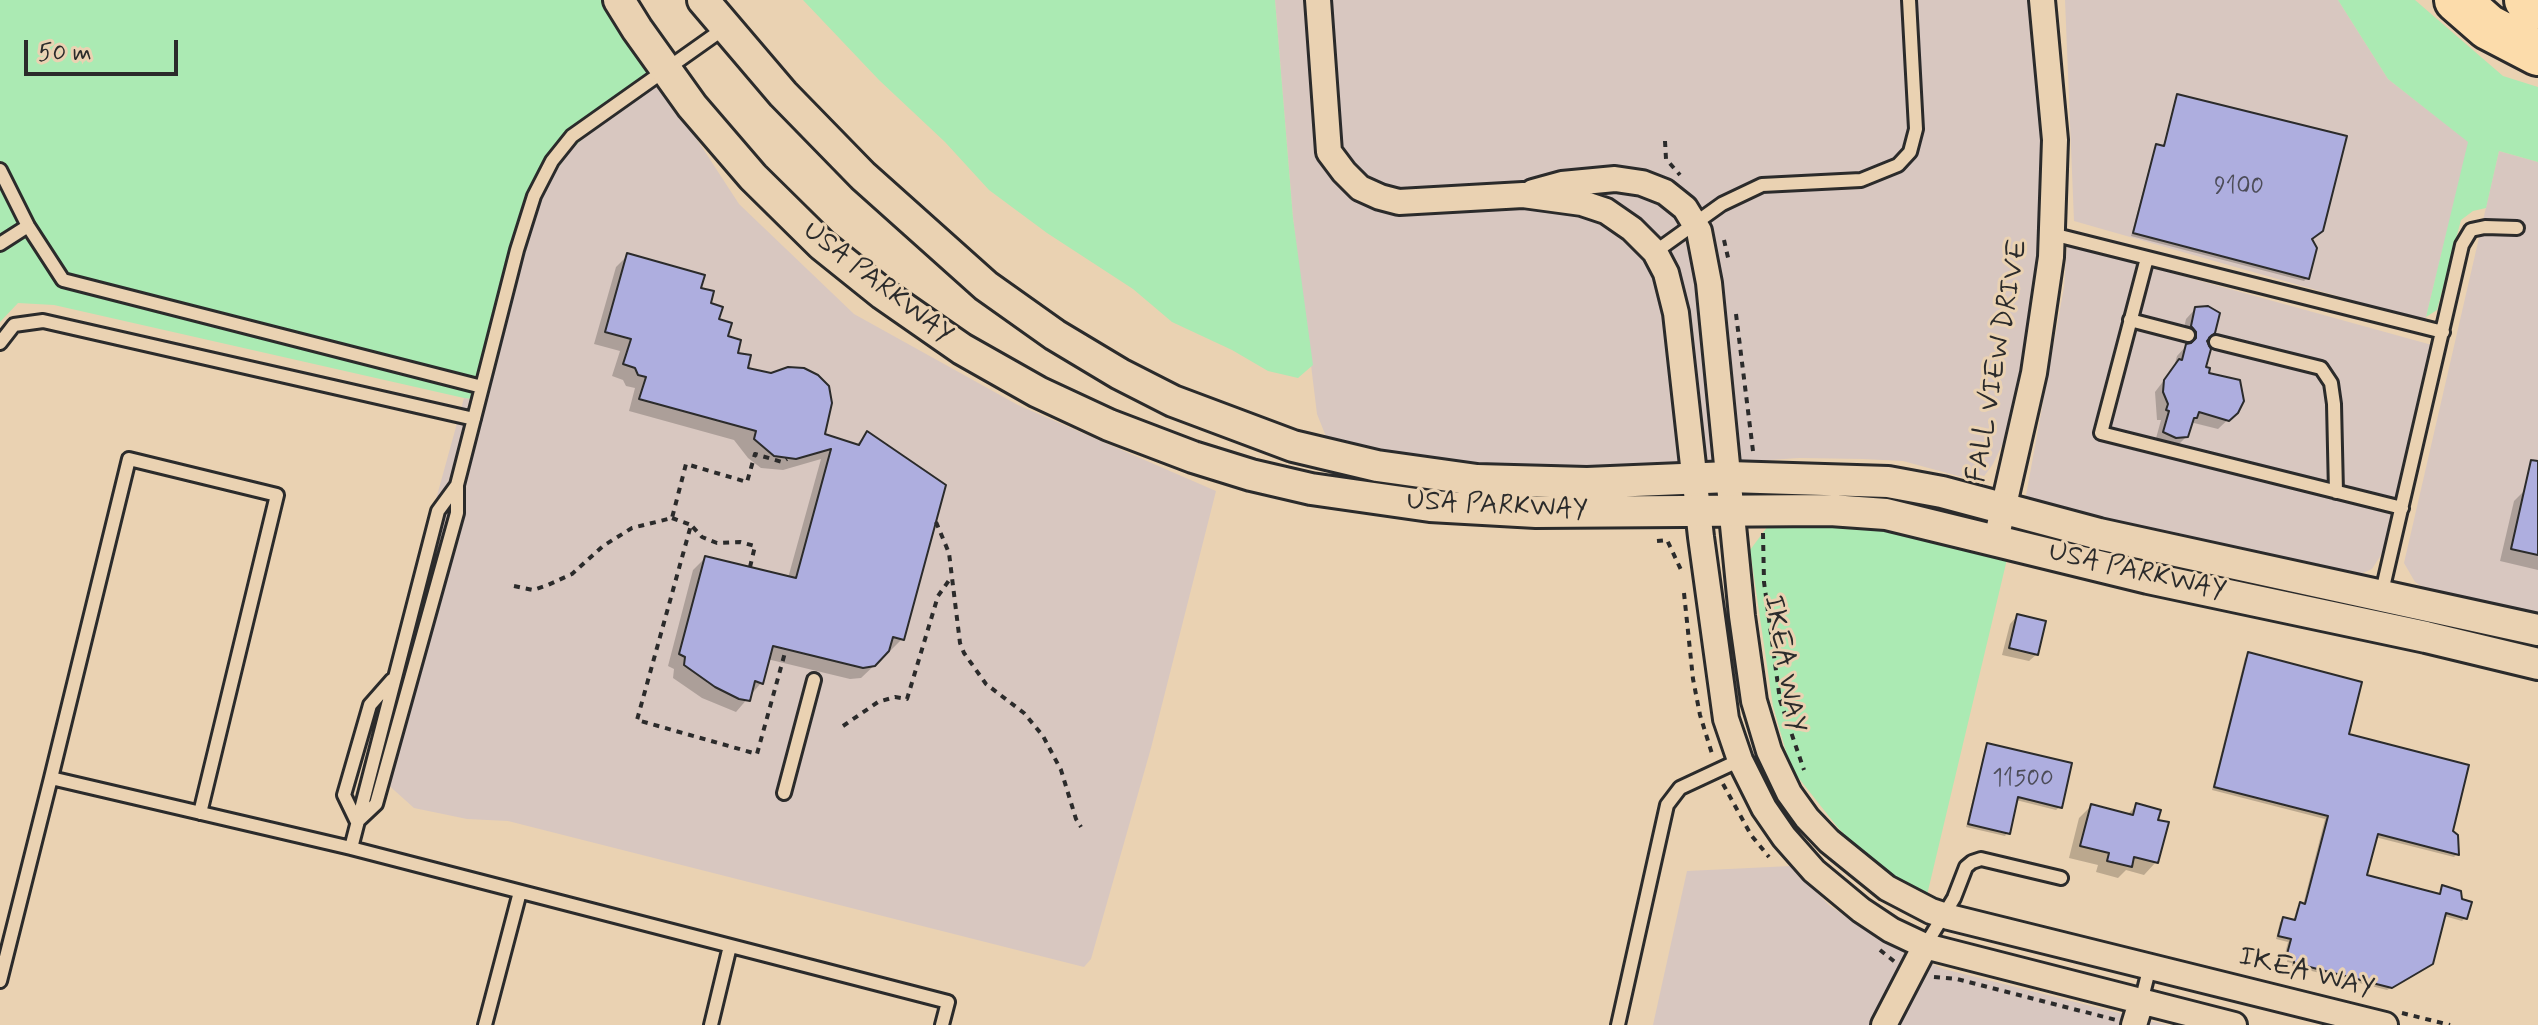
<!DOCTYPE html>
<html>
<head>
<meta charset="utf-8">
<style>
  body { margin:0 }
  #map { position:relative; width:2538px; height:1025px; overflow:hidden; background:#ead2b2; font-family:Mynerve,sans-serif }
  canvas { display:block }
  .scale { position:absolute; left:24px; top:40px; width:154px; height:36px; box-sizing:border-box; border:4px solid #2b2b2b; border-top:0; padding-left:10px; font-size:24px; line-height:28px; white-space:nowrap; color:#2b2b2b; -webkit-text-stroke:6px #ead2b2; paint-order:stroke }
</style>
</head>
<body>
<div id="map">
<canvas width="2538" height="1025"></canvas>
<div class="scale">50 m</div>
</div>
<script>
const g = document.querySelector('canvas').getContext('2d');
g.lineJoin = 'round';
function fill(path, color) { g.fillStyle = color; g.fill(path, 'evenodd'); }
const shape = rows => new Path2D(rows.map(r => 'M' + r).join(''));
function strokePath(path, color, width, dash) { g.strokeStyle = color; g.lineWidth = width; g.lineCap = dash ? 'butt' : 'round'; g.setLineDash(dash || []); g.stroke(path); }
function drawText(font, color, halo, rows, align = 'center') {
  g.font = font + ' Mynerve,sans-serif'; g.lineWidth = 6; g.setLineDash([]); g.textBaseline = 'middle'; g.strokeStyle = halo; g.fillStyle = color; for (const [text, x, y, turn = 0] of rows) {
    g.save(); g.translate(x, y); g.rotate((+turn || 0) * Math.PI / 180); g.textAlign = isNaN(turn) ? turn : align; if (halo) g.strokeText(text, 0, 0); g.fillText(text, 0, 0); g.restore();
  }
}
const built = shape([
  [1275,0,2032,0,2043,95,2044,202,2037,283,2023,365,2005,439,1993,464,1980,482,1903,461,1863,459,1799,458,1608,471,1466,467,1329,444,1317,414,1293,218],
  [2065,0,2338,0,2388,79,2469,142,2425,321,2074,221],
  [657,78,739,204,854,314,1018,405,1216,491,1151,748,1091,959,1084,967,508,821,467,819,414,808,375,773,368,745,464,398,482,400,536,200,569,152,604,118],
  [2499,151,2538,162,2538,616,2429,591,2415,582,2404,563],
  [2067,244,2432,345,2383,552,2372,569,2356,576,2341,575,2025,501,2064,287],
  [1791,866,1829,905,1885,943,1944,969,2167,1025,1653,1025,1687,871]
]);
const green = shape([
  [0,0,605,0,657,78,604,118,569,152,536,200,483,400,464,398,54,305,18,303,0,322],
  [803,0,1275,0,1293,218,1313,365,1298,378,1268,371,1232,350,1172,322,1133,289,1047,233,989,190,945,142,879,80],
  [2338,0,2415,0,2503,76,2538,87,2538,162,2499,151,2486,208,2473,211,2461,220,2437,310,2426,317,2468,142,2388,79],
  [1771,522,1875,523,2008,555,1927,895,1892,874,1866,855,1839,829,1797,776,1787,755,1773,706,1750,550]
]);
const shadow = shape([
  [2178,96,2310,239,2307,278,2304,281,2131,236,2154,150,2157,147,2163,148,2175,100],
  [628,255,699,290,745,370,822,436,855,446,868,433,902,639,890,651,885,650,881,659,861,678,850,679,767,659,761,683,736,712,702,698,673,678,674,669,668,666,693,570,705,558,788,578,821,459,783,470,761,468,748,458,734,440,629,411,635,388,626,386,623,380,612,376,620,351,594,344,616,267],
  [2196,308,2205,340,2204,368,2206,375,2236,412,2218,429,2190,422,2187,436,2177,446,2155,442,2161,420,2157,420,2155,392,2174,367,2177,356,2187,345,2182,337,2186,319],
  [2526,489,2538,492,2538,570,2500,561,2514,501],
  [2017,616,2037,654,2029,661,2002,655,2010,624],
  [2249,655,2346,736,2451,831,2457,854,2454,857,2375,837,2365,876,2438,895,2443,888,2465,918,2462,921,2444,916,2428,967,2387,990,2292,966,2292,963,2287,962,2288,958,2284,957,2288,942,2276,939,2280,922,2284,919,2293,922,2297,908,2303,905,2325,819,2212,790,2245,658],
  [1988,745,2060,807,2056,810,2016,800,2008,832,2005,836,1966,827,1985,749],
  [2137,805,2156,862,2144,875,2126,870,2118,878,2096,872,2098,865,2069,858,2079,818,2091,806,2127,815]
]);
const building = shape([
  [2177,94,2347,136,2323,231,2312,239,2317,248,2309,279,2133,233,2156,144,2164,146,2177,94],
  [627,253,705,275,701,288,714,291,711,303,723,307,719,319,732,323,728,336,741,340,738,353,751,355,748,368,771,373,788,367,804,368,818,375,829,386,832,403,825,434,859,445,867,431,946,485,904,640,893,637,889,651,875,666,863,668,773,646,763,684,755,681,750,701,739,699,715,687,684,665,685,657,679,654,705,556,796,578,831,449,796,459,774,456,754,439,756,431,639,399,646,377,638,375,635,368,623,364,631,339,605,332,627,253],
  [2208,306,2220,313,2215,333,2207,341,2211,349,2206,367,2210,368,2209,373,2240,380,2244,401,2238,413,2229,421,2199,412,2197,418,2194,418,2188,437,2176,438,2163,432,2169,411,2166,410,2168,404,2163,392,2164,380,2179,359,2182,360,2186,344,2191,343,2196,338,2196,332,2191,326,2195,307,2208,306],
  [2531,460,2538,461,2538,555,2511,549,2531,460],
  [2017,614,2046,621,2038,655,2009,648,2017,614],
  [2248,652,2362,682,2349,734,2469,765,2453,831,2458,835,2459,855,2378,834,2367,875,2440,894,2442,885,2461,891,2462,899,2472,902,2467,919,2446,913,2433,964,2392,988,2294,963,2294,960,2290,959,2291,955,2287,954,2291,939,2278,936,2283,917,2295,920,2300,902,2305,904,2328,816,2214,787,2248,652],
  [1987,743,2072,763,2062,808,2018,797,2010,834,1968,824,1987,743],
  [2136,803,2161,810,2158,820,2169,822,2158,863,2134,857,2132,867,2107,861,2109,853,2080,846,2091,804,2133,815,2136,803]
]);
const path = shape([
  [1665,141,1666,159,1680,175],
  [1724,240,1729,262],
  [1736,314,1753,451],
  [672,518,691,525],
  [936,522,949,553,960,643,964,653,986,684,1024,713,1043,736,1061,770,1076,819,1081,827],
  [1763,533,1764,582,1780,700,1804,770],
  [1657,541,1667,540,1682,572],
  [750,567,755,546,740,542,717,543,702,537,691,525,637,720,757,754,786,649],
  [514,586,533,590,548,585,572,574,603,546,632,528,672,518,686,464,747,482,755,454,782,462,787,459],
  [1684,593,1693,679,1700,715,1713,757],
  [843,726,878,702,895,697,907,699,938,596,950,579],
  [1723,784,1751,835,1769,857],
  [1880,950,1895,962],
  [1934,977,1957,979,2116,1020],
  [2402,1013,2450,1025]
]);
const service = shape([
  [0,170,28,226,63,280,482,387],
  [2052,234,2443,332],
  [0,244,28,226],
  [1655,252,1722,204,1762,185,1861,180,1898,165,1910,152,1916,129,1909,0],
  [2147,258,2101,433,2402,508],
  [2130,320,2188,335],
  [2216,342,2321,368,2331,383,2334,404,2336,492],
  [0,343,14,325,43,321,474,419],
  [2381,596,2462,245,2471,230,2485,227,2517,228],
  [784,793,814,680],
  [200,813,277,495,129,459,51,778,351,848,438,511,457,485],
  [359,820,376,804,457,513,457,485,517,250,534,196,552,161,572,136,726,27],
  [357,822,344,795,370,705,392,680],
  [351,848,948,1002,942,1025],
  [1925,946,1954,898,1966,867,1972,862,1981,859,2061,878],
  [0,981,51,778],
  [2141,1002,2150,966],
  [485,1025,520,892],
  [711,1025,730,946],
  [1618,1025,1667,805,1680,788,1740,760]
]);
const minor = shape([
  [1318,0,1329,152,1344,172,1360,188,1380,197,1399,202,1523,195,1582,203,1606,211,1632,229,1655,252,1666,273,1676,313,1701,537,1726,719,1740,760,1764,808,1784,837,1814,871,1861,910,1891,930,1925,946,2234,1025],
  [1533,192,1562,184,1615,179,1642,183,1665,192,1685,208,1699,231,1709,283,1742,616,1754,701,1769,751,1789,793,1807,818,1829,841,1887,888,1931,911,1949,917,2385,1025],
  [1996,540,2034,373,2051,257,2055,140,2042,0],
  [1884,1025,1925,946],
  [2134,1025,2141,1002]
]);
const tertiary = shape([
  [619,0,637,29,692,106,753,177,822,245,883,294,962,349,1038,392,1109,425,1193,457,1251,475,1311,489,1430,506,1536,512,1830,510,1886,514,2148,578,2426,637,2538,664],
  [703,0,783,94,863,176,986,286,1055,335,1120,374,1173,401,1293,446,1377,466,1477,480,1587,483,1729,477,1888,482,1942,492,2099,534,2538,630]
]);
const motorway = shape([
  [2457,0,2488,27,2538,53],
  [2527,0,2538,6]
]);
const numberNames = [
  ["9100",2239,188],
  ["11500",2023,780]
];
const streetNames = [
  ["USA PARKWAY",877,284,38],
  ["FALL VIEW DRIVE",1999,361,-80],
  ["USA PARKWAY",1497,507,3],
  ["USA PARKWAY",2137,573,13],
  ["IKEA WAY",1783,664,80],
  ["IKEA WAY",2306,974,14]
];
fill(built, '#d8c7c0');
fill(green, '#abeab3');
fill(shadow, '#0003');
fill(building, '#aeaedf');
strokePath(building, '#2b2b2b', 2);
strokePath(service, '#2b2b2b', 18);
strokePath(minor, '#2b2b2b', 30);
strokePath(tertiary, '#2b2b2b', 36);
strokePath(motorway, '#2b2b2b', 50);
strokePath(path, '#2b2b2b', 4, [6, 6]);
strokePath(service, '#ead2b2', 12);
strokePath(minor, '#ead2b2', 24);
strokePath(tertiary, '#ead2b2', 30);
strokePath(motorway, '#fcdcab', 44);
drawText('24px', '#4c4c58', null, numberNames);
drawText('28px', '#2b2b2b', '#ead2b2', streetNames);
</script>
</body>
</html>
